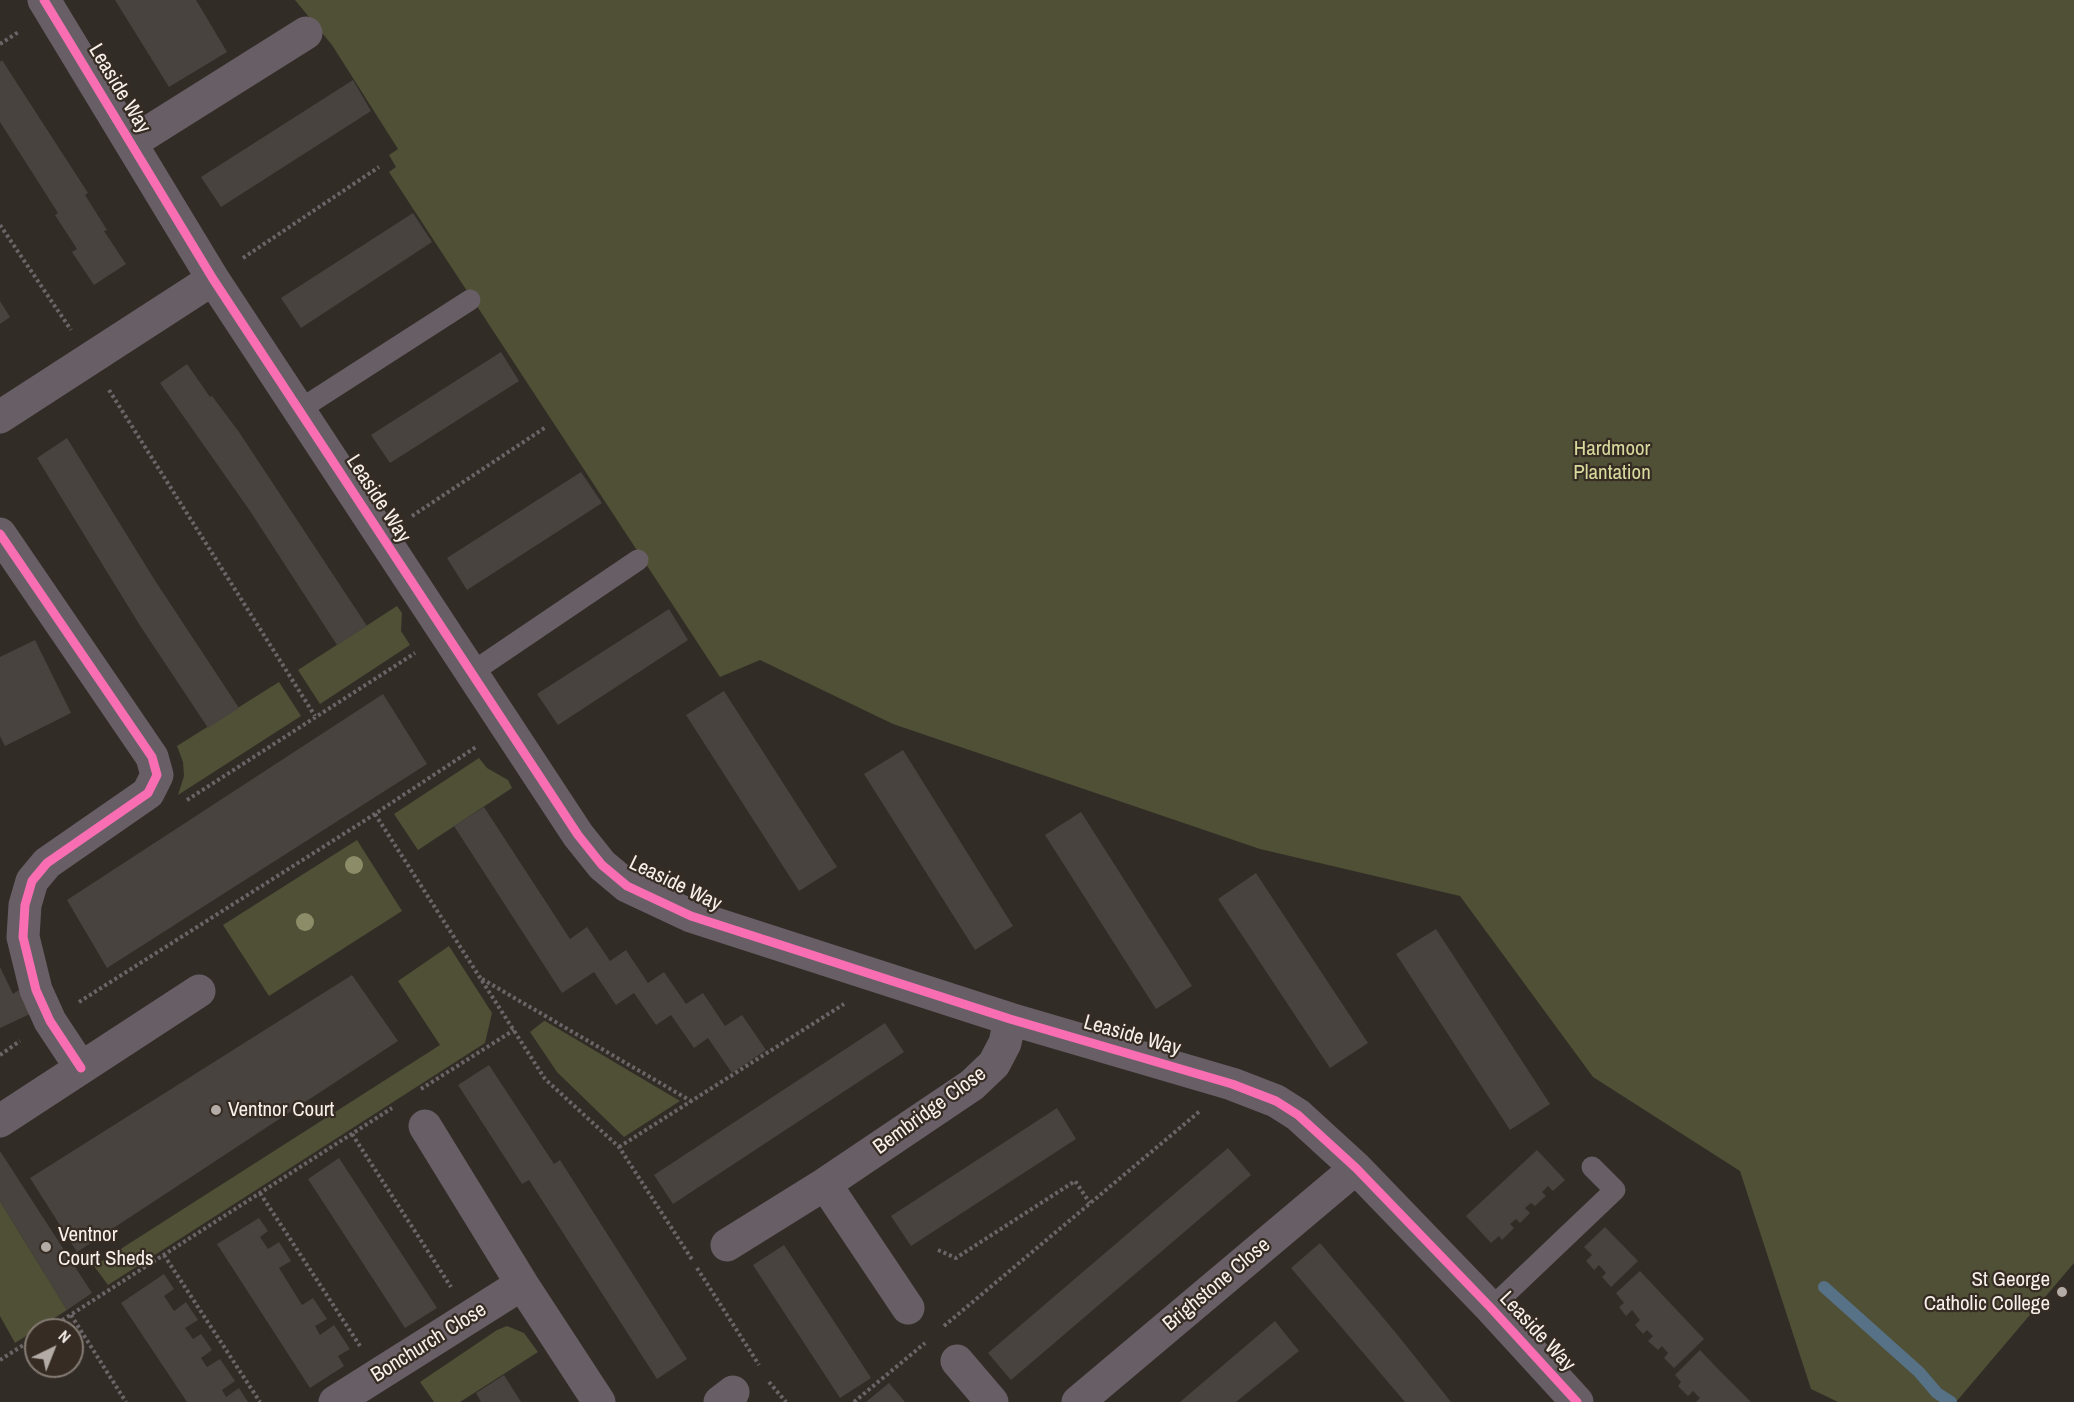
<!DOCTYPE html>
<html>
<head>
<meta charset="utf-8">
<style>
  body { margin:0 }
  #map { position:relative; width:2074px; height:1402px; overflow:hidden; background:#322c27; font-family:"Archivo Narrow",sans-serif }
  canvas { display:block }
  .north { position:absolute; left:24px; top:1318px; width:60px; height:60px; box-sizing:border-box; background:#362c23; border:2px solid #847b73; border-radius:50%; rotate:43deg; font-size:16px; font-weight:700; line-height:24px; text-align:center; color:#f8f1eb }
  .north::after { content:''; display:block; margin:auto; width:21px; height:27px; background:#b3aca6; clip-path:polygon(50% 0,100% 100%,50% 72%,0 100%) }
</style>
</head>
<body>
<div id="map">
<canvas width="2074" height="1402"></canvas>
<div class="north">N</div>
</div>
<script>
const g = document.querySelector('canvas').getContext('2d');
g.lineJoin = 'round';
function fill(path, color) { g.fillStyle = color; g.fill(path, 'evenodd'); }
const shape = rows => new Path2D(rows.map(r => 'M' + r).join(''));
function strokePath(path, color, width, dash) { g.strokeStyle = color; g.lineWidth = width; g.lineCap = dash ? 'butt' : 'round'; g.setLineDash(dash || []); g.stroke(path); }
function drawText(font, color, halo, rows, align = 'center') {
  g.font = font + ' "Archivo Narrow",sans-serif'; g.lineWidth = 4.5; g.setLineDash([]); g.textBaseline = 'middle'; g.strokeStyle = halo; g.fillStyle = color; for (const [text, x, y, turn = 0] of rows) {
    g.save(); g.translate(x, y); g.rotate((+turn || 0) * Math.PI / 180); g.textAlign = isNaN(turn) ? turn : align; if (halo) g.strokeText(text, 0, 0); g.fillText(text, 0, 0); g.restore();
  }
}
const green = shape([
  [295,0,2074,0,2074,1263,1956,1402,1838,1402,1811,1389,1740,1171,1593,1077,1460,896,1260,849,893,724,760,660,720,677,389,172,396,167,389,155,398,149,332,45],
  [397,606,402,613,401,631,410,645,320,704,298,670],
  [279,682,301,716,178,795,184,776,183,762,177,746],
  [479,758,487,768,508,780,512,788,418,850,394,814],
  [357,840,402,911,269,996,223,925],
  [449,946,492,1013,485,1043,108,1285,94,1266,440,1045,398,981],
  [544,1021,545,1021,680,1101,624,1137,557,1072,530,1032],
  [0,1201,67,1310,15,1343,0,1316],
  [507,1326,524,1333,538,1352,460,1402,434,1402,420,1382,497,1330]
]);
const stream = shape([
  [1824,1287,1919,1372,1937,1393,1951,1402]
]);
const building = shape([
  [115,0,196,0,227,52,169,87],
  [2,60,88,193,85,195,107,230,104,231,126,264,94,285,72,252,77,249,55,215,58,213,0,122,0,62],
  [353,80,371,111,221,207,201,177],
  [413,213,432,242,301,328,281,298],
  [0,301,10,317,0,324],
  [501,352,519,381,390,463,371,435],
  [187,364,210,397,212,396,239,432,367,626,337,645,250,511,160,383],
  [67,438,154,579,239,708,208,728,139,624,37,458],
  [581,472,602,503,467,590,447,558],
  [669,609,688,640,558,725,537,694],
  [35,640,71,713,5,746,0,736,0,657],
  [724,691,837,867,799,891,686,715],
  [383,694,427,764,107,968,67,900],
  [903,750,1013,926,975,950,864,774],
  [484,807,570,939,587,927,610,961,626,950,648,983,664,972,686,1004,703,993,725,1026,742,1015,766,1050,732,1073,708,1038,694,1048,671,1015,656,1025,634,993,616,1005,594,972,562,993,454,826],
  [1081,812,1192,986,1156,1009,1045,835],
  [1256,873,1368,1043,1330,1068,1218,899],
  [1436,929,1550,1104,1510,1130,1396,954],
  [0,967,13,994,19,990,30,1014,0,1028],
  [352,975,398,1041,77,1252,30,1178],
  [885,1023,904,1052,673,1204,654,1175],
  [489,1065,554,1164,560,1160,687,1359,657,1379,529,1180,522,1184,458,1085],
  [1057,1108,1076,1139,911,1246,891,1216],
  [1228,1148,1251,1175,1011,1380,988,1353],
  [1537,1150,1565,1180,1553,1191,1548,1186,1542,1192,1546,1196,1535,1206,1531,1203,1525,1208,1530,1213,1520,1223,1516,1219,1510,1224,1514,1228,1502,1240,1499,1236,1491,1243,1466,1216],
  [0,1151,92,1293,67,1310,0,1201],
  [339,1158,437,1308,405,1328,308,1179],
  [259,1218,268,1231,260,1237,268,1249,279,1242,291,1261,279,1268,302,1305,313,1298,327,1319,315,1326,320,1335,334,1325,350,1349,338,1356,344,1366,310,1388,217,1244],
  [1605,1227,1638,1261,1611,1287,1602,1277,1606,1273,1599,1265,1594,1270,1586,1261,1592,1255,1584,1247],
  [1320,1243,1396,1333,1451,1402,1405,1402,1291,1268],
  [784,1245,871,1378,840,1398,753,1265],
  [1640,1271,1704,1339,1674,1368,1664,1358,1668,1353,1662,1346,1658,1350,1648,1341,1653,1336,1647,1330,1643,1334,1635,1325,1640,1320,1632,1310,1626,1316,1619,1307,1624,1303,1616,1293],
  [164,1274,174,1289,164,1296,174,1311,186,1302,198,1320,185,1328,193,1339,201,1334,212,1350,201,1358,207,1367,220,1359,235,1381,222,1390,226,1397,239,1388,248,1402,187,1402,121,1303],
  [1275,1321,1299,1351,1236,1402,1180,1402],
  [1700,1350,1717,1368,1751,1402,1696,1402,1700,1398,1693,1391,1688,1396,1678,1386,1681,1382,1675,1375],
  [504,1375,521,1402,481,1402,476,1393],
  [889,1383,905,1402,866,1402]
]);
const path = shape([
  [0,44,20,31],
  [0,225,71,330],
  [243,258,379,167],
  [109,390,315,716],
  [412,516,546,427],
  [187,800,415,653],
  [375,814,545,1079,619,1147,693,1261],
  [482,979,691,1101],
  [79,1002,364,821,476,747],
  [0,1055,20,1041],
  [421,1089,514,1030],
  [352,1134,451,1287],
  [619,1147,844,1004],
  [260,1193,360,1346],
  [938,1250,956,1258,1075,1181,1090,1203],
  [164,1255,260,1402],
  [697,1268,759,1365],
  [71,1315,126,1402],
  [944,1326,1200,1111],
  [47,1330,392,1108],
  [0,1360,36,1337],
  [769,1382,786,1402],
  [854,1402,925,1343]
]);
const lane = shape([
  [299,410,470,300],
  [471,673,638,560],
  [1491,1308,1615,1190,1592,1167]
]);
const street = shape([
  [44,0,213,279,578,835,602,865,627,886,691,916,1010,1019,1232,1084,1276,1101,1298,1115,1356,1168,1491,1308,1577,1402],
  [131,143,306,33],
  [0,417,213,279],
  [0,534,152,757,157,775,148,793,47,863,32,881,25,905,23,937,36,990,50,1021,81,1068],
  [0,1121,199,991],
  [425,1126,522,1284,599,1402],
  [825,1184,908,1308],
  [727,1245,825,1184,972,1085,994,1064,1005,1043,1010,1019],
  [957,1361,992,1402],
  [335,1402,522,1284],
  [720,1402,733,1392],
  [1078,1402,1356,1168]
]);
const cycleway = shape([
  [44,0,213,279,578,835,602,865,627,886,691,916,1010,1019,1232,1084,1276,1101,1298,1115,1356,1168,1491,1308,1577,1402],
  [0,534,152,757,157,775,148,793,47,863,32,881,25,905,23,937,36,990,50,1021,81,1068]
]);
const trees = [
  [354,865],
  [305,922]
];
const markers = [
  [216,1110,6,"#b3aca6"],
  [46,1247,6,"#b3aca6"],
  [2062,1292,6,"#b3aca6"]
];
const streetNames = [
  ["Leaside Way",119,89,59],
  ["Leaside Way",378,499,57],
  ["Leaside Way",675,884,26],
  ["Leaside Way",1132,1036,16],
  ["Bembridge Close",930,1111,-36],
  ["Brighstone Close",1217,1285,-40],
  ["Leaside Way",1537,1332,47],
  ["Bonchurch Close",429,1343,-32]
];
const parkNames = [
  ["Hardmoor",1612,449],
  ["Plantation",1612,473]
];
const poiNames = [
  ["Ventnor Court",228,1110],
  ["Ventnor",58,1235],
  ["Court Sheds",58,1259],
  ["St George",2050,1280,"right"],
  ["Catholic College",2050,1304,"right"]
];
fill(green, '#4f5035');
strokePath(stream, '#577186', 12);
fill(building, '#48433f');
strokePath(path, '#6c6567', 4, [3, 3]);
strokePath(lane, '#685f66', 21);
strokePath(street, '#685f66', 33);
strokePath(cycleway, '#f96db3', 9);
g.fillStyle = '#8c8c68';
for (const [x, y] of trees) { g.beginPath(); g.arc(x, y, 9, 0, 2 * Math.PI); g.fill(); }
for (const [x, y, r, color] of markers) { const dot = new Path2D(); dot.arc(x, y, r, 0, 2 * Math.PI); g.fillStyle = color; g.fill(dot); strokePath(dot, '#362c23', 2); }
drawText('21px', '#f8f1eb', '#362c23', streetNames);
drawText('21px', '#d6da9d', '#362c23', parkNames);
drawText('21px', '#f8f1eb', '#362c23', poiNames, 'left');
</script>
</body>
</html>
